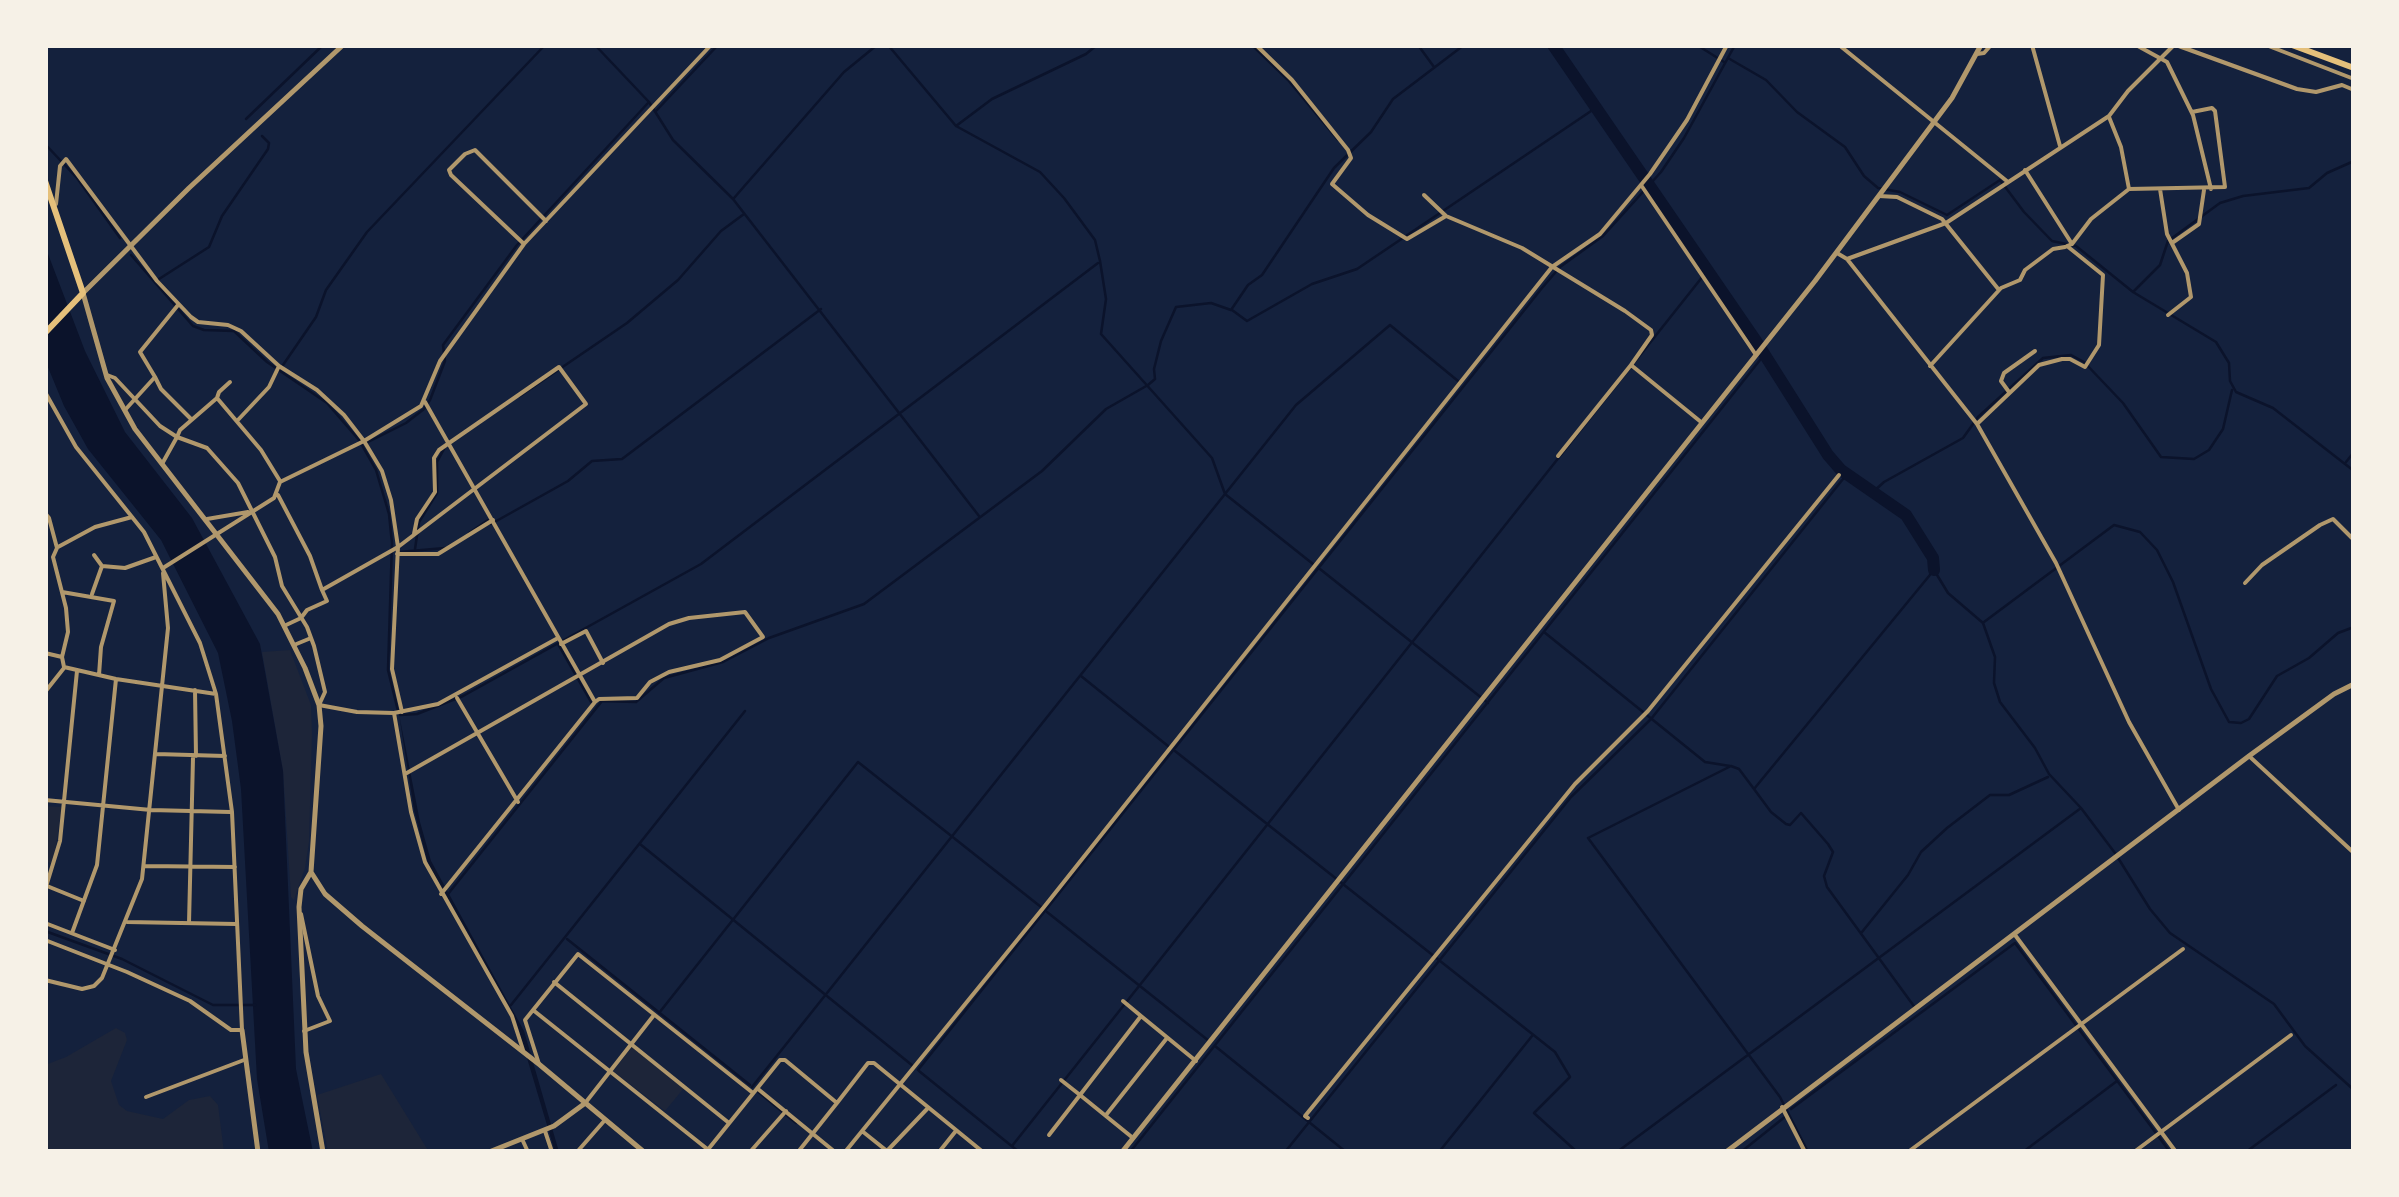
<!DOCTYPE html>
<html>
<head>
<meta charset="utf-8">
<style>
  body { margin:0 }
  #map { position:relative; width:2399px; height:1197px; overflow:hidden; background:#14213d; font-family:"Nunito Sans",sans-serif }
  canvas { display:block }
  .frame { position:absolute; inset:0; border:48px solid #f6f1e7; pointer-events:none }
</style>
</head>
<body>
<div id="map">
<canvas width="2399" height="1197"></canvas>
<div class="frame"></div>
</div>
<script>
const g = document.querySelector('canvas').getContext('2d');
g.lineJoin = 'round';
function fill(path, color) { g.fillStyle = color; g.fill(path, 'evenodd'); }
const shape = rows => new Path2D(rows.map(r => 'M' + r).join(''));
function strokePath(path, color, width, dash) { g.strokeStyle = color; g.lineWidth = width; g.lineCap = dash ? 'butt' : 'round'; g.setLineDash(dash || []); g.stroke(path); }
const green = shape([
  [290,650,311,705,312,733,309,842,305,868,294,900,291,897,283,771,262,652],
  [45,806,62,807,53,864,45,861],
  [116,1028,125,1033,127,1040,111,1081,119,1105,127,1111,163,1119,189,1100,210,1096,218,1105,224,1152,45,1152,45,1065,66,1057],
  [632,1047,684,1088,665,1111,613,1071],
  [381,1074,429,1152,328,1152,317,1095]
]);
const water = shape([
  [45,246,85,351,125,432,192,518,260,644,283,771,296,1069,313,1152,269,1152,257,1079,241,789,232,721,218,653,161,540,88,449,64,406,45,360],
  [399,714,420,822,431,861,524,1031,559,1152,555,1152,516,1021,428,864,414,810]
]);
const stream = shape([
  [595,45,649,102,673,140,733,199,979,516],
  [888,45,956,126,1040,172,1064,198,1095,240,1100,261,1106,299,1101,334,1212,458,1225,494,1313,564],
  [1252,45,1288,80,1338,140],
  [1418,45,1434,67],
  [1697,45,1724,62],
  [1728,58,1766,80,1797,112,1845,147,1864,176,1878,188,1900,192,1947,215,2000,180,2024,212,2052,241,2076,246,2133,292,2216,342,2229,363,2230,381,2236,392,2273,408,2354,471],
  [656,111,718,45],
  [246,119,323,45],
  [956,126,992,99,1086,54,1097,45],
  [45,144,77,178,120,238],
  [734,198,844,72,877,45],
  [131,255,193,326,204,330,234,331,267,362,327,403,359,440,376,470,389,514,392,543,388,670,398,711],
  [159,279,209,247,222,216,268,149,269,143,262,136],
  [2133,292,2160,265,2168,241,2220,203,2243,196,2309,188,2327,173,2354,161],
  [1232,310,1247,321,1312,284,1357,269,1597,107],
  [283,365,316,317,326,290,367,232,545,45],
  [520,396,627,323,678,280,721,231,744,214],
  [368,442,406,423,424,409,430,400,445,361,443,345,517,245,648,103],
  [2346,462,2354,452],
  [1873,492,1884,482,1963,438,1978,417,2043,358,2071,355,2084,362,2123,403,2161,457,2194,459,2209,450,2223,429,2232,390],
  [469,533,488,520,491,524,568,481,592,461,622,459,821,309],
  [415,549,419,522,437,493,437,462,444,449],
  [399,552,445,548],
  [1320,569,1488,703],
  [1984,622,2114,525,2140,532,2157,550,2173,582,2211,689,2229,722,2241,723,2249,719,2277,676,2309,658,2338,633,2354,627],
  [1544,632,1705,762,1730,766],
  [558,644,591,702],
  [1081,676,1168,746],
  [400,715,417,714,463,696,701,564,1098,263],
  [1175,751,1555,1052,1570,1077,1534,1113,1577,1152],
  [1754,789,1771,812,1786,824,1790,825,1801,813,1828,844,1833,852,1824,876,1827,887,1916,1009],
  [640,844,913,1066],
  [448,894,602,701,636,702,664,678,723,662,769,638,864,604,1042,471,1106,409,1148,385,1155,379,1154,369,1161,341,1176,307,1211,303,1231,310,1248,285,1262,275,1334,168,1371,132,1393,99,1464,45],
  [1047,912,1209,1041],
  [45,931,122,959,213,1005,255,1005],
  [1862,932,1908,875,1921,852,1947,828,1990,795,2009,795,2048,777],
  [567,939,750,1085],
  [511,1005,745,711],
  [659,1013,858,762,1041,907],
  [1215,1046,1346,1152],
  [918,1070,1542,288,1560,267,1603,236,1661,172,1684,138,1735,45],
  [919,1071,1019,1152],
  [752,1087,1296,405,1390,325,1458,381],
  [756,1090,796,1123],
  [1791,1109,2015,943,2170,1152],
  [1012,1146,1707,271],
  [1130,1152,1764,355],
  [1285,1152,1571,797,1651,719,1847,474],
  [1439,1152,1532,1036],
  [1617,1152,2081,808],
  [1741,1152,1786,1116],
  [1808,1152,1780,1097,1588,838,1731,766,1739,769,1754,789,1934,570,1948,593,1983,623,1995,657,1994,683,2000,702,2035,748,2049,774,2081,808,2115,853,2150,909,2170,933,2274,1004,2305,1046,2354,1090],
  [2023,1152,2117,1081],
  [2246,1152,2336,1085]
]);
const river = shape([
  [1553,45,1756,341,1828,455,1841,470,1906,515,1933,558,1934,570]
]);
const minor = shape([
  [1256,45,1292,80,1348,150,1351,158,1332,184,1368,215,1407,239,1446,216],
  [1839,45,2008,182],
  [2032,45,2060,146],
  [2136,45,2167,62,2193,115,2211,189],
  [2176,45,2297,89,2316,92,2342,85,2354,90],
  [2266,45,2354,79],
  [1977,54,1984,53,1991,45],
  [1641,185,1756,355],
  [2129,189,2225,187,2215,111,2212,108,2192,112],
  [2160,189,2167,234,2187,273,2191,297,2168,315],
  [1424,195,1446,216,1522,248,1625,311,1651,330,1652,335,1631,365,1558,456],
  [1879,196,1897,197,1942,219,1999,290],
  [56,204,60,166,66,159,157,281,191,317,198,322,228,325,241,331,279,366,317,390,344,415,364,441,382,471,391,500,398,547,392,669,402,712],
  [2172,243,2199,224,2204,190],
  [524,244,451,175,449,170,465,154,475,150,546,221],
  [2072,244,2091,219,2129,189,2121,147,2109,117],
  [1837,253,1847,259,1977,424,2056,563,2129,722,2179,810],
  [1847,259,1946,223,2109,116,2128,91,2174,45],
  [1631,365,1701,422],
  [1930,366,2001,288,2020,280,2025,270,2053,249,2065,247],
  [107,375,115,378,160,426,177,437,162,464],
  [155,377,161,389,191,419],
  [45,392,76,447,144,532,200,643,216,694,232,812,242,1030,231,1030,190,1001,127,972,45,940],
  [2009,392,2001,381,2004,373,2035,351],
  [217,398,219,392,230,382],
  [425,402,595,702],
  [125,410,155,377,140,352,178,305],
  [237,421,269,387,279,366],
  [1977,424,2039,365,2062,359,2070,359,2085,367,2099,345,2103,275,2067,246,2072,244,2025,170],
  [280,481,261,450,217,398,180,430,177,437,207,448,238,483,275,557,282,586,307,627,314,646,325,692,319,705,357,712,394,713,438,704,558,638],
  [278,495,310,556,322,590],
  [45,513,49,518,57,548,53,557,66,608,68,632,62,657,64,667],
  [207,519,248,512],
  [58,547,95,527,132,517],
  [397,554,438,554,493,520],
  [94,555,102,566,125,568,156,557],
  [163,568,274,498,280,482,364,441,421,406,440,361,524,244,711,45],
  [2245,583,2262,565,2320,525,2333,519,2354,540],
  [62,592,114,601,101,647,99,675],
  [92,594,102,566],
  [284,626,301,618,307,610,327,601,322,590,398,547,586,404,559,367,439,450,434,458,435,492,417,519,414,534],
  [561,644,586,631,603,663],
  [294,645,311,638],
  [45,653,62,657],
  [64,667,116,679,216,694],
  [195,690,196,756],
  [45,692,64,668],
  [457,698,518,802],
  [394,713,411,812,425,862,512,1016,523,1050],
  [156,754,225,756],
  [2249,756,2354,853],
  [405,774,669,624,689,618,745,612,763,637,720,660,669,672,650,682,637,698,599,699,595,702,441,894],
  [45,800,151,810,230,812],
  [145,866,235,867],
  [47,886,84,901],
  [45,890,60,841,77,671],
  [301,914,318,996,330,1021,304,1031],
  [127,922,236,924],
  [45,923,115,950],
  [189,923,193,758],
  [72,933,97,865,116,679],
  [2015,935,2176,1152],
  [45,980,82,989,94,986,102,978,142,879,168,628,163,573],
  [554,982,729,1123],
  [1123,1001,1141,1016],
  [533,1010,711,1152],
  [539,1064,525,1020,578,954,753,1093],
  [758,1089,835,1152],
  [146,1097,244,1060],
  [586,1102,654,1015],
  [1782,1107,1805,1152],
  [1106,1115,1167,1038],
  [1308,1118,1305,1116,1575,784,1648,711,1839,475],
  [545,1131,552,1152],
  [862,1131,887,1151,927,1109],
  [1049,1135,1080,1095,1061,1080],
  [1133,1138,1080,1095,1141,1016,1196,1061],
  [522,1139,528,1152],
  [577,1152,605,1120],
  [706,1152,780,1060,785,1060,837,1103,868,1063,874,1063,983,1152],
  [750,1152,786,1111],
  [798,1152,837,1103],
  [845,1152,1044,907,1552,267,1600,234,1650,174,1687,120,1727,45],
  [939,1152,955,1132],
  [1908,1152,2183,949],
  [2134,1152,2291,1035]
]);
const tertiary = shape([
  [311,872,325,894,362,926,540,1065,644,1152],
  [242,1030,258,1152],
  [323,1152,306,1052,299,907,301,889,311,872,321,726,319,705,305,668,278,614,135,429,107,378,83,293,189,188,343,45],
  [489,1152,554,1126,584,1104],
  [1122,1152,1815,281,1952,98,1981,45],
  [1726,1152,2249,756,2334,694,2354,684]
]);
const primary = shape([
  [2292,45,2354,68],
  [45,181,83,293,45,333]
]);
fill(green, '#1d2539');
fill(water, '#0b132b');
strokePath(stream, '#0b132b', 2.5);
strokePath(river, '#0b132b', 12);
strokePath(minor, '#b1986c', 4);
strokePath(tertiary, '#b1986c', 5);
strokePath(primary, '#e5c07b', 6);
</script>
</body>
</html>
